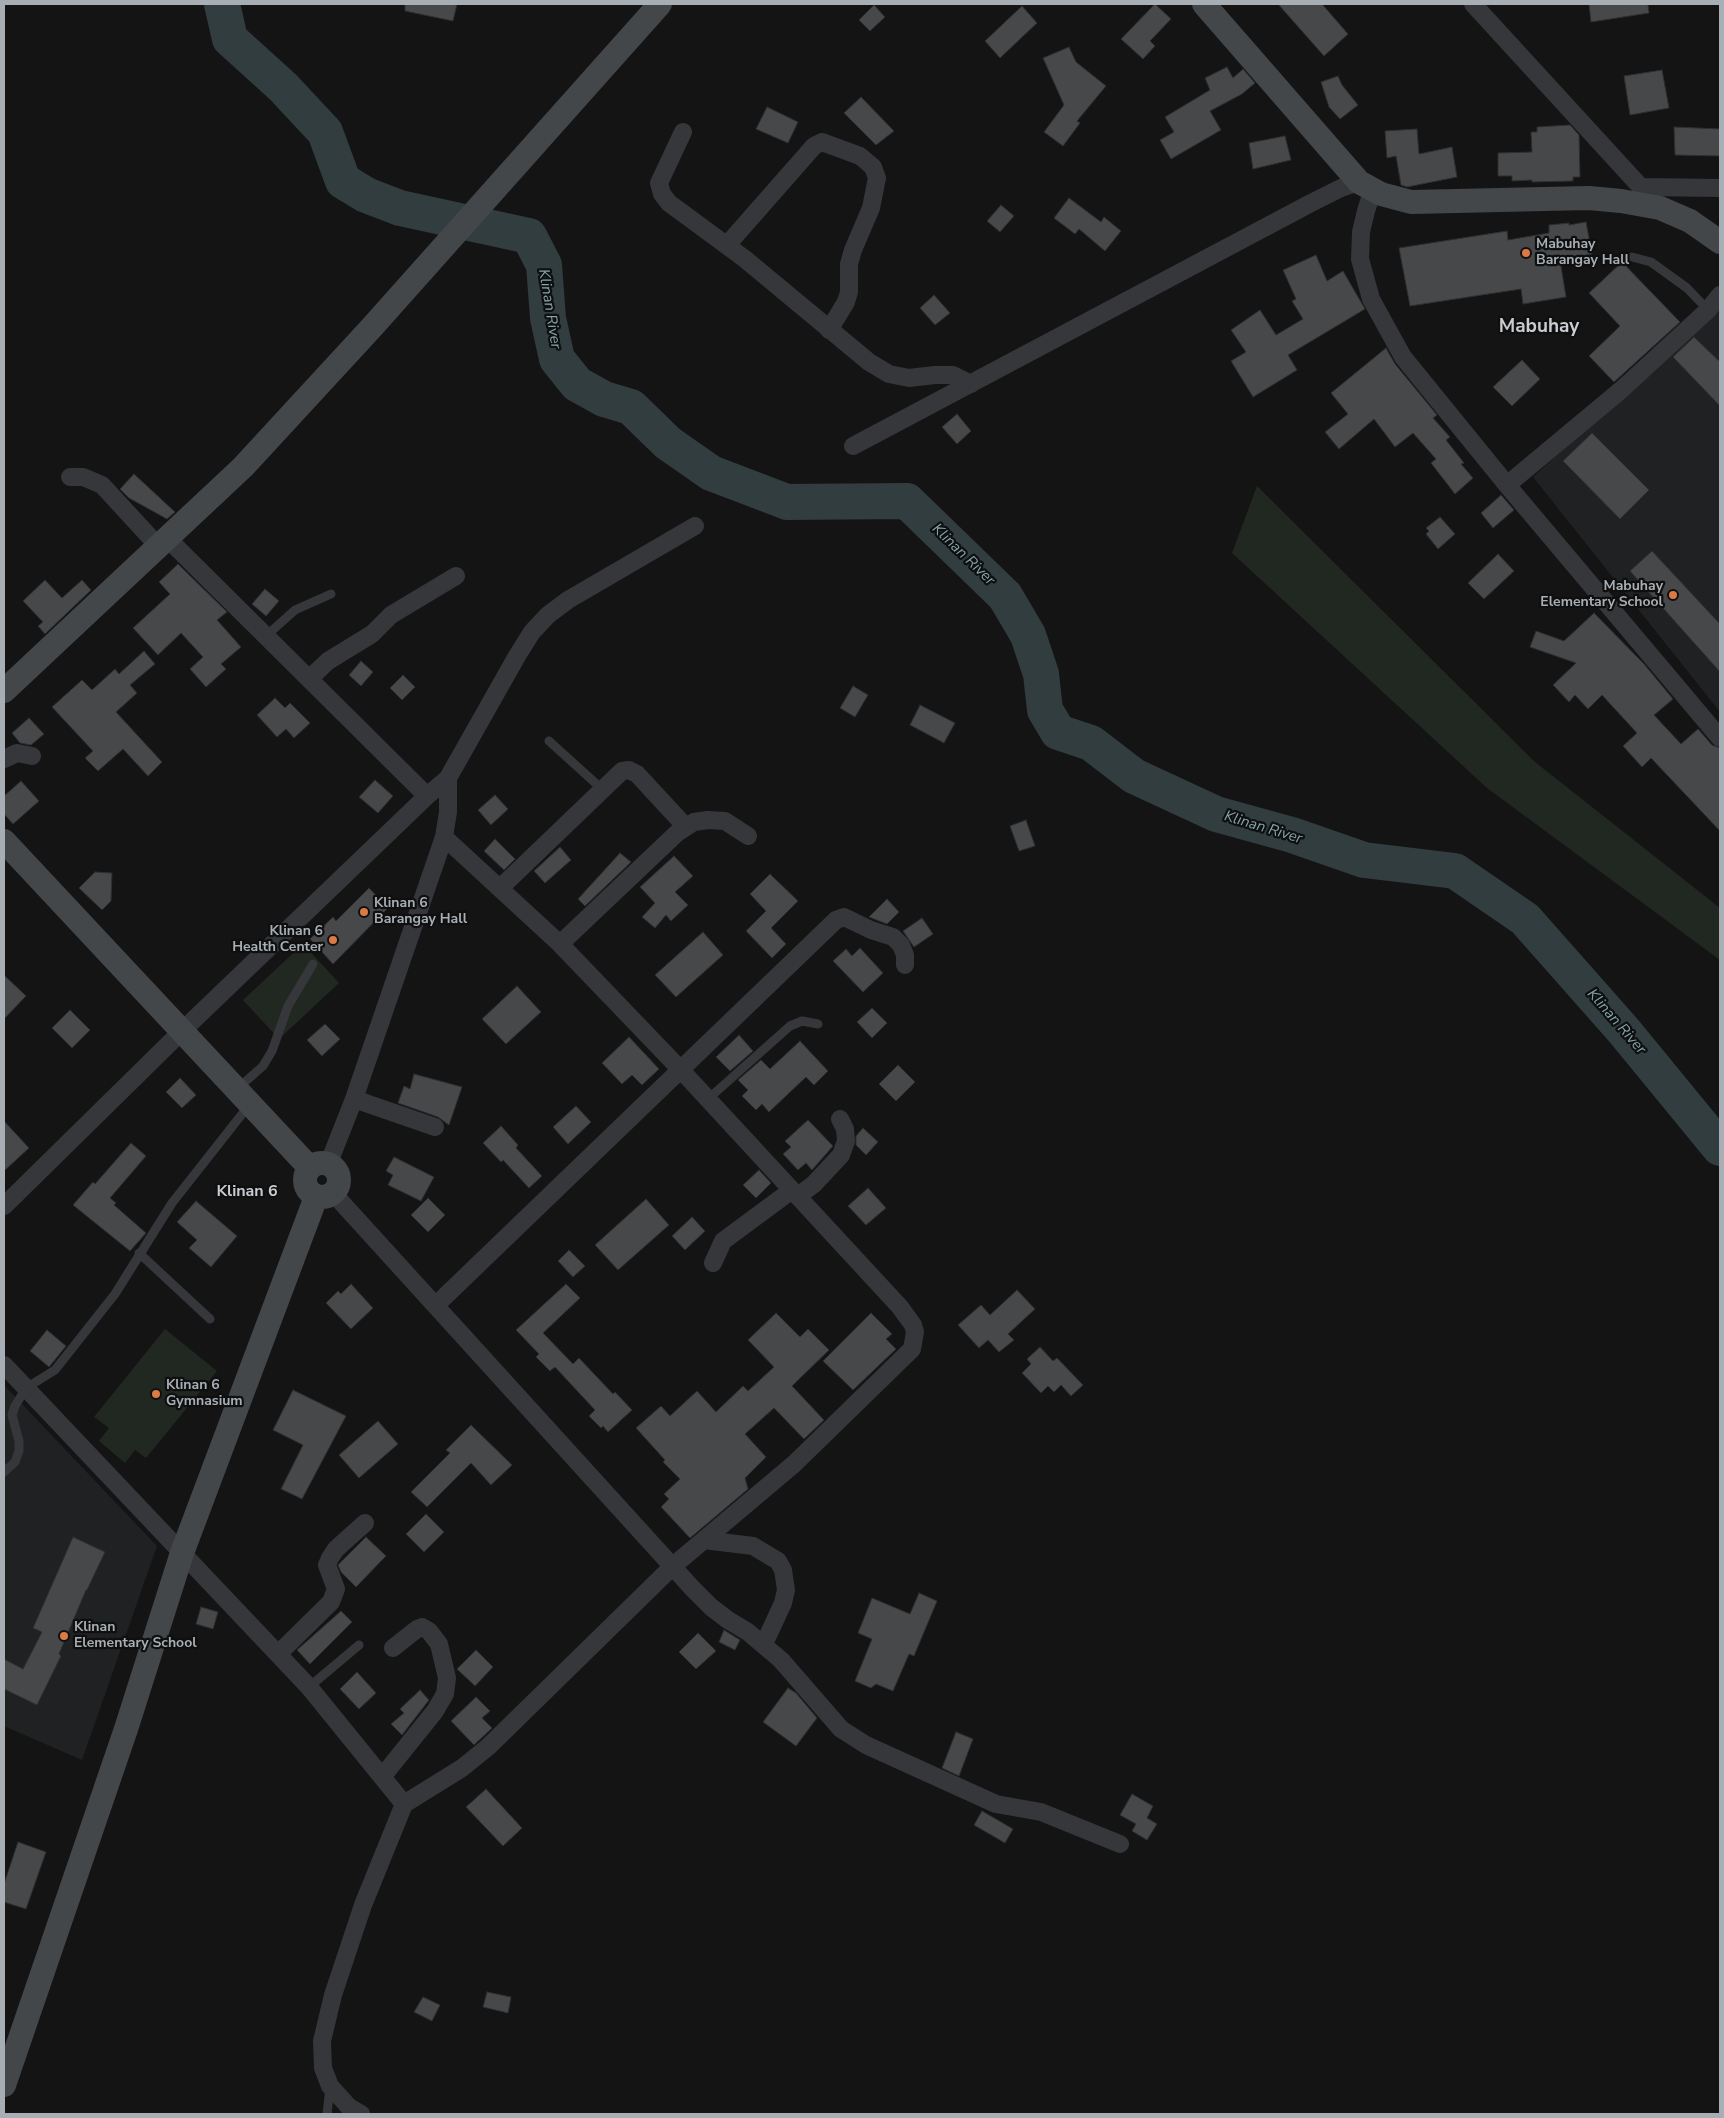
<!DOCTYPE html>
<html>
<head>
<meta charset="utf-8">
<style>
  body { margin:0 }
  #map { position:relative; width:1724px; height:2118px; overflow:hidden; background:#141415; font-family:"Nunito Sans",sans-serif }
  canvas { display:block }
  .frame { position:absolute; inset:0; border:5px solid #a7afb4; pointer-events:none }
</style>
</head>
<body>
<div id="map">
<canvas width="1724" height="2118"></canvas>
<div class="frame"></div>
</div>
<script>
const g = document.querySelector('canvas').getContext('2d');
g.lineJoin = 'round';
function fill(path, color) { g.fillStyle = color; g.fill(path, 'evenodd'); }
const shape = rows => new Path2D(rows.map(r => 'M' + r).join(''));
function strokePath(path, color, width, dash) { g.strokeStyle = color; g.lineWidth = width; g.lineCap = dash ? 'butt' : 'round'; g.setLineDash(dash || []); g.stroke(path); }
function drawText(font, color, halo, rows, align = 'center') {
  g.font = font + ' "Nunito Sans",sans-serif'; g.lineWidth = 4.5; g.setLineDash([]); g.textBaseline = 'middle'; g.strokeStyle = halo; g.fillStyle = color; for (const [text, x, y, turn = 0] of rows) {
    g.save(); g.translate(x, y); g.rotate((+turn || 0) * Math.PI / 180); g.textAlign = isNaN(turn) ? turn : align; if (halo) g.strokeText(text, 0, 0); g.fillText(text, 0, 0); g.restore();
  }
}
const built = shape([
  [1720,306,1720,712,1533,477],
  [4,1385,157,1546,82,1760,4,1726]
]);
const green = shape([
  [1257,486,1535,762,1720,908,1720,960,1487,788,1232,553],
  [303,944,339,983,279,1039,243,1000],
  [165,1329,217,1371,146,1458,135,1450,125,1463,99,1441,109,1428,94,1417]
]);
const river = shape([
  [222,4,230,39,283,87,325,132,343,181,366,195,400,208,529,236,544,265,548,318,557,359,577,384,604,399,631,407,668,443,711,473,787,502,907,501,1005,596,1028,635,1041,674,1045,710,1058,732,1091,743,1134,776,1216,814,1292,835,1364,860,1455,871,1525,919,1624,1031,1720,1148]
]);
const building = shape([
  [405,4,457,4,453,21,405,11,405,4],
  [1155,4,1171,19,1150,41,1155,46,1143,59,1121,39,1155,4],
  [1278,4,1322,4,1348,34,1324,56,1278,4],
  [1589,4,1648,4,1649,13,1591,22,1589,4],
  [874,5,885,17,870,31,859,20,874,5],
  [1022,6,1037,23,1000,58,985,41,1022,6],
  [1069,47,1076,62,1106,86,1077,121,1080,123,1063,146,1044,132,1064,105,1043,58,1069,47],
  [1227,67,1233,78,1243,69,1255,83,1242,94,1210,111,1221,130,1171,159,1160,140,1174,132,1165,117,1210,90,1205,78,1227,67],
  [1662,70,1669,108,1630,115,1624,76,1662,70],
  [1338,76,1342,85,1358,105,1340,119,1329,107,1321,82,1338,76],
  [861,97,894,131,876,145,844,113,861,97],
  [767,107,798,122,788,143,756,129,767,107],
  [1570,125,1579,135,1580,177,1573,177,1573,181,1532,182,1532,180,1512,181,1512,176,1498,176,1498,153,1532,152,1531,132,1537,132,1537,127,1570,125],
  [1674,127,1720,129,1720,156,1675,155,1674,127],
  [1417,129,1419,154,1452,147,1457,177,1407,187,1401,185,1396,156,1387,158,1385,131,1417,129],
  [1285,136,1291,160,1253,169,1249,143,1285,136],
  [1069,198,1101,222,1104,217,1121,231,1105,251,1079,229,1075,234,1054,218,1069,198],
  [1001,205,1014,216,1000,232,987,221,1001,205],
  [1586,222,1592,254,1560,260,1566,297,1523,304,1521,289,1410,306,1399,248,1507,231,1508,240,1549,233,1549,225,1569,223,1569,225,1586,222],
  [1316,255,1327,281,1343,271,1365,309,1288,355,1297,370,1253,397,1231,361,1246,352,1231,330,1260,310,1276,335,1303,319,1292,301,1296,299,1283,270,1316,255],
  [1622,262,1680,322,1614,382,1589,356,1620,326,1589,293,1622,262],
  [934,295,950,313,935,325,920,308,934,295],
  [1694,337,1720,362,1720,406,1673,357,1694,337],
  [1386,348,1395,364,1437,415,1433,418,1450,437,1446,440,1464,463,1461,464,1473,478,1455,494,1431,463,1436,459,1413,433,1395,447,1374,419,1339,449,1325,432,1348,414,1331,393,1386,348],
  [1522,360,1540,379,1512,406,1493,387,1522,360],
  [957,414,971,431,957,444,942,427,957,414],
  [1592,433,1649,490,1620,519,1563,461,1592,433],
  [134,474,175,512,167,519,129,498,120,489,134,474],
  [1501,495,1514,510,1493,528,1481,513,1501,495],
  [1440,517,1455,534,1438,549,1426,534,1429,531,1426,528,1440,517],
  [1652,551,1720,624,1720,672,1630,571,1652,551],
  [1498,554,1514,571,1484,599,1468,583,1498,554],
  [178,564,227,612,217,620,241,647,221,664,226,669,206,687,190,669,203,657,181,633,158,655,133,628,170,594,159,582,178,564],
  [45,580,62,598,82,580,91,590,45,634,38,626,43,622,23,601,45,580],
  [265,589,279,601,266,616,252,604,265,589],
  [1594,613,1644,664,1673,699,1654,715,1681,744,1698,729,1712,745,1720,748,1720,831,1651,758,1642,767,1623,746,1637,733,1602,695,1588,709,1575,695,1569,702,1553,685,1576,663,1530,647,1536,631,1564,641,1594,613],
  [144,651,155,664,130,685,137,693,116,712,162,762,148,776,123,749,98,771,85,758,93,751,52,707,82,680,92,690,115,669,119,674,144,651],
  [361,661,373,672,361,686,349,675,361,661],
  [403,675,415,687,402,700,390,688,403,675],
  [853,686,868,695,855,717,840,708,853,686],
  [275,698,285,708,290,703,310,723,294,738,286,729,277,737,257,715,275,698],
  [920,705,955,723,944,743,910,725,920,705],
  [29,718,44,734,31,745,20,743,12,733,29,718],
  [375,780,393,796,378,813,359,797,375,780],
  [21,781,39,801,13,824,4,814,4,796,21,781],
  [495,795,508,809,491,825,478,810,495,795],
  [1026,820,1035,846,1019,851,1010,826,1026,820],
  [495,839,515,859,504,870,484,851,495,839],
  [560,847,571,860,545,883,534,871,560,847],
  [620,853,631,862,585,906,578,899,620,853],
  [674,856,693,876,675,892,688,905,671,921,666,915,655,928,642,917,655,903,640,887,674,856],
  [95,872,112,873,111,901,102,910,79,888,95,872],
  [770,874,798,901,771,928,786,944,772,958,746,931,766,911,750,894,770,874],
  [369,888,388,908,333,964,310,939,333,917,336,921,369,888],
  [887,899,899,912,887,924,869,917,887,899],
  [922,918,933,934,914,947,903,931,922,918],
  [703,932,723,955,676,997,655,975,703,932],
  [860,948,883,973,863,992,833,961,846,949,852,956,860,948],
  [4,975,26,996,4,1019,4,975],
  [517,986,541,1012,506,1044,482,1019,517,986],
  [872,1008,887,1023,872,1038,857,1022,872,1008],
  [70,1010,90,1030,72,1048,52,1028,70,1010],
  [325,1024,340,1039,322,1056,307,1040,325,1024],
  [739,1035,753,1051,730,1071,716,1057,739,1035],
  [629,1037,659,1069,642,1085,632,1075,622,1084,602,1063,629,1037],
  [800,1041,828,1071,814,1085,806,1077,769,1112,762,1104,756,1110,742,1096,748,1090,738,1080,761,1060,770,1069,800,1041],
  [898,1065,915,1082,896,1101,879,1084,898,1065],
  [414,1074,462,1087,449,1125,438,1117,398,1103,404,1086,410,1089,414,1074],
  [180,1078,196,1095,182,1108,166,1092,180,1078],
  [576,1106,591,1122,568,1144,553,1127,576,1106],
  [808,1120,833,1146,812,1170,806,1163,798,1170,783,1154,791,1147,785,1141,808,1120],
  [4,1121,29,1148,4,1171,4,1121],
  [501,1126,518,1145,516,1148,542,1176,529,1188,503,1160,501,1162,483,1143,501,1126],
  [863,1128,878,1142,866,1155,856,1145,856,1136,863,1128],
  [131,1143,146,1156,110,1198,116,1203,114,1205,146,1233,130,1251,73,1205,93,1182,95,1184,131,1143],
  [394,1157,434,1177,421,1201,388,1185,393,1175,386,1171,394,1157],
  [759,1170,771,1183,756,1198,743,1185,759,1170],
  [868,1188,886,1208,866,1225,848,1206,868,1188],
  [428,1198,445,1215,428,1232,411,1215,428,1198],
  [646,1199,669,1225,618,1270,595,1245,646,1199],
  [196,1201,237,1236,211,1267,189,1248,197,1240,177,1222,196,1201],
  [692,1217,705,1231,685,1250,672,1236,692,1217],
  [569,1250,585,1266,573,1277,558,1261,569,1250],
  [351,1284,373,1308,351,1329,326,1303,338,1291,341,1294,351,1284],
  [566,1284,580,1298,543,1333,573,1364,579,1358,613,1394,615,1392,632,1410,608,1432,603,1426,601,1428,589,1416,595,1410,555,1367,550,1371,536,1357,539,1354,516,1330,566,1284],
  [1017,1290,1035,1309,1008,1334,1014,1340,999,1352,988,1340,979,1348,958,1325,981,1305,990,1315,1017,1290],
  [776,1313,800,1337,808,1329,829,1350,792,1386,824,1420,804,1439,774,1408,745,1434,766,1457,745,1478,748,1489,690,1538,661,1507,669,1499,664,1494,680,1479,663,1462,665,1460,636,1428,661,1406,670,1416,697,1391,716,1412,743,1386,748,1391,774,1367,748,1340,776,1313],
  [871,1313,892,1334,886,1339,896,1349,853,1390,823,1361,871,1313],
  [47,1330,66,1346,49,1367,30,1351,47,1330],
  [1040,1347,1053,1361,1057,1358,1083,1385,1071,1396,1061,1385,1054,1392,1048,1386,1041,1393,1022,1373,1031,1364,1027,1359,1040,1347],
  [293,1390,346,1416,302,1499,281,1489,303,1445,273,1430,293,1390],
  [378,1421,398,1444,359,1478,339,1455,378,1421],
  [471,1425,512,1465,491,1485,471,1463,427,1507,411,1492,450,1453,446,1450,471,1425],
  [426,1514,444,1532,424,1552,406,1534,426,1514],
  [73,1537,105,1552,87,1590,86,1590,59,1654,61,1656,37,1705,4,1689,4,1659,23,1669,42,1632,33,1628,73,1537],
  [366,1537,386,1556,356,1587,341,1572,338,1565,366,1537],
  [919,1593,937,1601,914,1656,909,1654,893,1691,876,1684,871,1688,855,1681,872,1639,858,1633,872,1598,910,1614,919,1593],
  [201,1607,218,1612,213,1629,196,1624,201,1607],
  [341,1611,352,1622,310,1664,297,1650,341,1611],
  [724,1630,740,1640,735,1650,719,1642,724,1630],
  [698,1633,716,1651,696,1669,679,1652,698,1633],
  [476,1650,493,1667,475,1686,457,1669,476,1650],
  [357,1672,376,1693,359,1709,340,1689,357,1672],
  [788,1688,796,1693,817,1718,796,1746,763,1722,788,1688],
  [420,1690,429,1700,402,1735,391,1724,404,1713,400,1709,420,1690],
  [476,1697,490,1711,482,1718,492,1728,474,1745,451,1721,476,1697],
  [956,1732,973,1739,959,1776,942,1768,956,1732],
  [486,1789,522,1828,503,1846,466,1807,486,1789],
  [1132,1794,1153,1806,1147,1818,1157,1824,1147,1840,1132,1831,1136,1824,1120,1815,1132,1794],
  [982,1811,1013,1829,1005,1843,974,1825,982,1811],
  [18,1842,46,1852,26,1909,4,1902,4,1884,18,1842],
  [487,1992,511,1997,508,2013,483,2007,487,1992],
  [423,1997,440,2005,432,2021,414,2012,423,1997]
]);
const lane = shape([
  [1632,257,1651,262,1687,288,1708,310],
  [266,636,295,610,331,594],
  [549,741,602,789],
  [237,1089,263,1066,272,1051,288,1006,313,964],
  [708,1099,790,1026,802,1021,818,1024],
  [139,1253,210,1319],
  [4,1472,15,1462,19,1451,19,1441,12,1415,15,1406,26,1388,55,1370,115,1294,172,1203,250,1104],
  [309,1687,359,1645],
  [327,2114,330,2087]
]);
const street = shape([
  [1473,4,1660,208],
  [683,132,659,183,662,194,669,203,745,259,869,362,889,374,909,378,935,375,953,375,971,384],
  [1643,187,1720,188],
  [1373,189,1366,211,1361,232,1360,259,1371,299,1403,357,1507,485,1720,738],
  [727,245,814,146,822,142,860,156,873,167,877,178,871,208,853,250,849,264,849,292,846,302,829,330],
  [853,446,1311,203,1341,188,1359,182],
  [70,477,83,477,102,485,159,547],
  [1507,485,1621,390,1708,310,1720,295],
  [168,539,427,796],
  [309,679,328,661,372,634,391,615,456,576],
  [4,759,17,753,32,756],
  [500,888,622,771,629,770,637,774,686,827],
  [560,944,677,833,694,822,708,820,725,821,748,836],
  [354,1099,435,1127],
  [328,1165,354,1099,444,837,448,812,448,778],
  [333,1193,693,1589,711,1607,728,1620,748,1632,781,1660,841,1729,866,1745,996,1804,1041,1812,1120,1844],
  [798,1196,814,1184,841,1155,846,1141,845,1129,840,1119],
  [4,1206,182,1031,427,796,448,778,517,656,532,632,548,615,568,600,695,526],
  [713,1263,723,1241,792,1190],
  [436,1305,836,920,844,917,871,930,893,937,901,945,905,955,905,965],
  [4,1365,309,1687,404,1804,363,1905,333,1995,322,2041,323,2068,330,2086,349,2107,361,2114],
  [704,1540,753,1546,778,1561,783,1570,786,1590,783,1603,764,1644],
  [278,1654,331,1602,336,1589,327,1565,330,1558,336,1549,365,1523],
  [382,1777,435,1711,445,1694,447,1678,439,1644,429,1631,422,1627,417,1629,393,1648],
  [404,1804,462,1768,488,1747,673,1566,794,1464,912,1349,915,1332,913,1325,900,1307,681,1070,560,944,444,837]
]);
const secondary = shape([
  [1204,4,1359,182,1381,194,1411,202,1589,198,1621,201,1660,208,1690,221,1720,242],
  [4,691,243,467,373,326,660,4],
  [4,841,310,1168],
  '305 1180a17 17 0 1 1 34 0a17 17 0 1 1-34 0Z',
  [4,2085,126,1729,182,1553,316,1197]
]);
const markers = [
  [1526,253,5,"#dc7a45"],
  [1673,595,5,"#dc7a45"],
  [364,912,5,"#dc7a45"],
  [333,940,5,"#dc7a45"],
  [156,1394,5,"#dc7a45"],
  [64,1636,5,"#dc7a45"]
];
const poiNames = [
  ["Mabuhay",1536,245],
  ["Barangay Hall",1536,261],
  ["Mabuhay",1663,587,"right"],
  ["Elementary School",1663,603,"right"],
  ["Klinan 6",374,904],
  ["Barangay Hall",374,920],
  ["Klinan 6",323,932,"right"],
  ["Health Center",323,948,"right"],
  ["Klinan 6",166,1386],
  ["Gymnasium",166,1402],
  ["Klinan",74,1628],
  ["Elementary School",74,1644]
];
const waterNames = [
  ["Klinan River",549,309,81],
  ["Klinan River",963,555,44],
  ["Klinan River",1263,828,17],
  ["Klinan River",1616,1022,49]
];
const quarterNames = [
  ["Klinan 6",247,1192]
];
const districtNames = [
  ["Mabuhay",1539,327]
];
fill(built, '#202122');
fill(green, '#212821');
strokePath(river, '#313d3e', 36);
fill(building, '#46484a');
strokePath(building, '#2e2f31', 1);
strokePath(lane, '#35373a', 9);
strokePath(street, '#35373a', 18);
strokePath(secondary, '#44474a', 24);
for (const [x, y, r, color] of markers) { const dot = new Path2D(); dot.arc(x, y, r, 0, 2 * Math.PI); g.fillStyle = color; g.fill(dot); strokePath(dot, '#0f0f10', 2); }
drawText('bold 14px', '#a7afb4', '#0f0f10', poiNames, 'left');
drawText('italic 15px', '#82a5ab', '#0f0f10', waterNames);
drawText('bold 16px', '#c8cdd1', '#0f0f10', quarterNames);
drawText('bold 19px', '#c8cdd1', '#0f0f10', districtNames);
</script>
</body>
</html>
